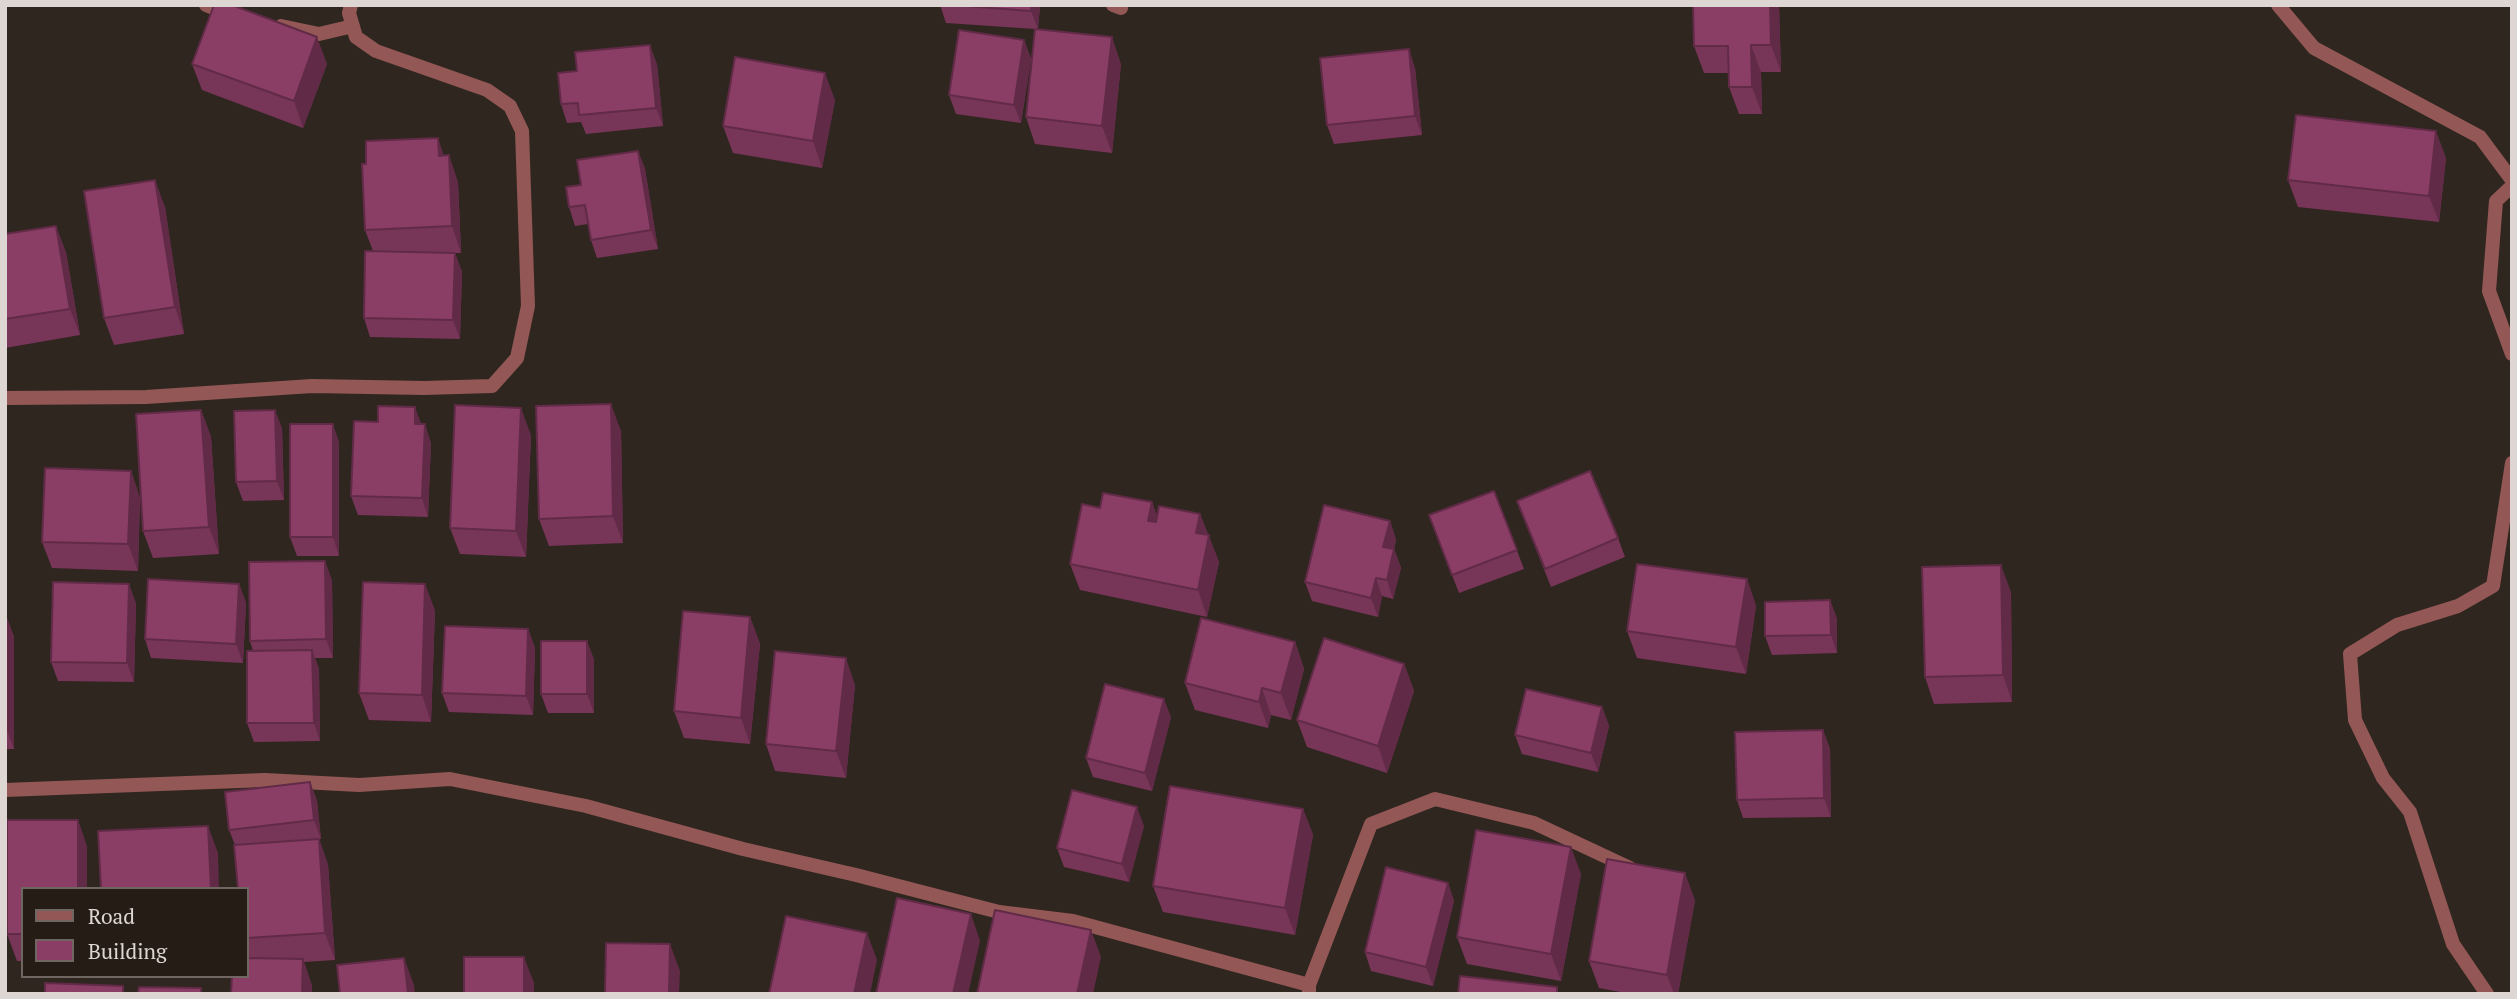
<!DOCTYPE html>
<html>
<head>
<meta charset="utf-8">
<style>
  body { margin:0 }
  #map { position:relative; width:2517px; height:999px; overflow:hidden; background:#302620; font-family:"PT Serif",serif }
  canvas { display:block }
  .frame { position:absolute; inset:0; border:7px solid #ddd6d2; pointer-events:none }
  .legend { position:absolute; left:21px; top:887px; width:228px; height:91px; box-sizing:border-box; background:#261c16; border:2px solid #6f6661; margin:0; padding:9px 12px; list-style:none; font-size:21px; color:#ddd6d2 }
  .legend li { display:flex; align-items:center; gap:14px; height:35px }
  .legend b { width:35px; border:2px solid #6f6661 }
</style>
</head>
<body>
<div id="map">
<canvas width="2517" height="999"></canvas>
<div class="frame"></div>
<ul class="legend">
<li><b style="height:9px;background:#935855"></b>Road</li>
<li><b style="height:19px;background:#8a3e66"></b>Building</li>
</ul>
</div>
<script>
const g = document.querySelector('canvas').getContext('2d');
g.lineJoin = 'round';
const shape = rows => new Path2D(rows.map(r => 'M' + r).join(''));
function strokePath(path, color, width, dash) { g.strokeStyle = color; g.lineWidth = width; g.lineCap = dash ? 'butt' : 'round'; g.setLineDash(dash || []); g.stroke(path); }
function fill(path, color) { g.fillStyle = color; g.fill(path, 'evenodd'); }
const minor = shape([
  [206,5,231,15],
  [1113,5,1121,8],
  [2278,5,2314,48,2480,137,2512,180],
  [281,26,319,34,353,26],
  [2512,186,2496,201,2489,291,2512,354],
  [5,398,146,397,312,386,424,388,492,386,517,358,528,306,522,131,510,106,487,90,376,51,356,37,349,13,351,5],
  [5,790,265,780,359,785,450,779,586,806,743,849,856,875,999,912,1073,921,1309,985],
  [1309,992,1309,985,1371,824,1435,799,1534,823,1630,868],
  [2487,994,2453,944,2410,812,2383,778,2355,720,2350,654,2397,625,2458,606,2493,586,2512,463]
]);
const wall = shape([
  [940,5,1040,5,1038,29,1121,64,1112,153,1035,144,1026,117,1035,29,946,23],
  [1779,5,1781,72,1761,72,1762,114,1739,114,1729,87,1729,73,1704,73,1694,46],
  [1024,40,1031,59,1021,123,956,114,949,95],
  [192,64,327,64,303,128,202,90],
  [657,64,663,126,586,134,581,122,567,123,561,104],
  [1415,68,1422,135,1334,144,1327,125],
  [835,100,822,168,733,153,723,126],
  [638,151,645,169,658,249,597,258,591,240,588,224,575,226,569,207,581,185],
  [444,156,458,182,461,253,455,253,462,272,460,339,370,337,364,318,373,251,365,230],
  [2446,158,2439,222,2298,207,2288,180],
  [165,207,184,334,114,345,104,318],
  [5,234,66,252,80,335,5,348],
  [201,410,211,437,219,554,153,558,143,531],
  [378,422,422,424,431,443,428,517,358,515,351,496],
  [282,428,284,500,243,501,236,482],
  [621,431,623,543,549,546,539,519],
  [531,435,526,557,460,554,450,528],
  [339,442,339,556,297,556,290,537],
  [131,471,140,498,138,571,52,568,42,542],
  [1494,491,1524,569,1459,593,1436,534],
  [1517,501,1618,538,1625,557,1551,587],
  [1152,502,1157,517,1200,514,1219,562,1207,617,1080,590,1070,564,1100,508],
  [1390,521,1396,540,1394,549,1401,568,1393,599,1382,596,1378,617,1312,601,1305,582],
  [1747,579,1756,606,1746,674,1637,658,1627,631],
  [332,580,333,658,315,658,319,669,320,741,254,742,247,723,253,651,250,641],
  [239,584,246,603,243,663,151,658,145,639],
  [425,584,435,611,431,722,369,720,359,693],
  [2011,592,2012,702,1934,704,1925,677],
  [1830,600,1837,619,1837,653,1772,655,1765,636],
  [136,603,134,682,58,681,51,662],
  [5,613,14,637,14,749,5,749],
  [750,617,760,644,750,744,684,738,674,711],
  [528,629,535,648,533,715,449,712,442,693],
  [1295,642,1304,669,1291,720,1271,715,1268,728,1195,710,1185,683],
  [594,659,594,713,548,713,541,694],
  [1404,664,1414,691,1387,773,1307,747,1297,720],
  [855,685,846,778,775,771,766,744],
  [1602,707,1609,726,1598,772,1522,754,1515,735],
  [1171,717,1152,791,1093,777,1086,758],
  [1823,730,1830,749,1831,817,1743,818,1737,800],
  [310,782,317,801,321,839,319,839,328,865,335,960,304,962,312,986,248,958,247,954,247,889,235,845,229,830],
  [1303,809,1313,835,1295,935,1163,912,1153,886],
  [7,820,78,820,87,847,87,889,23,889,23,961,17,961,7,934],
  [1144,826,1129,882,1064,867,1057,848],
  [1581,874,1561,981,1467,964,1457,937],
  [1448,883,1454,901,1433,986,1371,971,1365,952],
  [1695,900,1678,994,1631,994,1599,988,1589,961]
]);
const shadedWall = shape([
  [1031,5,1040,5,1038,29,1031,11],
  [1770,5,1779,5,1781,72,1771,45],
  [317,37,327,64,303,128,294,101],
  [1112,37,1121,64,1112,153,1102,126],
  [1024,40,1031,59,1021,123,1014,105],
  [650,45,657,64,663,126,656,108],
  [1751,45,1761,72,1762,114,1752,87],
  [1409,49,1415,68,1422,135,1415,116],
  [825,73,835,100,822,168,813,141],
  [2436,131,2446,158,2439,222,2429,196],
  [438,138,447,165,439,156],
  [638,151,645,169,658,249,651,230],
  [449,155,458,182,461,253,452,226],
  [155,180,165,207,184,334,175,307],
  [56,226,66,252,80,335,70,309],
  [455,253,462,272,460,339,453,320],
  [611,404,621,431,623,543,613,516],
  [415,407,422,426,415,424],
  [521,408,531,435,526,557,516,531],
  [201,410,211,437,219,554,209,527],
  [275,410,282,428,284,500,277,481],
  [333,424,339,442,339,556,333,537],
  [425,424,431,443,428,517,422,498],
  [131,471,140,498,138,571,128,544],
  [1152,502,1162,529,1148,521],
  [1200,514,1219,562,1207,617,1198,590,1196,533],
  [1390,521,1396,540,1390,565,1383,547],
  [1394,549,1401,568,1393,599,1387,580],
  [325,561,332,580,333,658,326,639],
  [2001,565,2011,592,2012,702,2003,675],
  [1376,578,1382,596,1378,617,1371,598],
  [1747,579,1756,606,1746,674,1736,647],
  [129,584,136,603,134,682,127,663],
  [239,584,246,603,243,663,236,644],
  [425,584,435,611,431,722,422,695],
  [1830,600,1837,619,1837,653,1831,635],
  [5,613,14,637,14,749,5,725],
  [750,617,760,644,750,744,741,718],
  [528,629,535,648,533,715,526,696],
  [587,641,594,659,594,713,587,694],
  [1295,642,1304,669,1291,720,1281,693],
  [312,650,319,669,320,741,314,723],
  [846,658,855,685,846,778,836,751],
  [1404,664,1414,691,1387,773,1378,746],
  [1262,688,1271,715,1268,728,1259,702],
  [1164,699,1171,717,1152,791,1145,773],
  [1602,707,1609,726,1598,772,1591,753],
  [1823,730,1830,749,1831,817,1824,798],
  [310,782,317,801,321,839,314,820],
  [1137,807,1144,826,1129,882,1122,864],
  [1303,809,1313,835,1295,935,1285,908],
  [78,820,87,847,87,889,78,889],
  [208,826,218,853,219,889,211,889],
  [319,839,328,865,335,960,325,933],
  [1571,847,1581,874,1561,981,1551,954],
  [1685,873,1695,900,1678,994,1674,994,1667,975],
  [1448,883,1454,901,1433,986,1426,967],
  [971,914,980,941,968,994,953,994],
  [1091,930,1101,957,1093,994,1077,994],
  [867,933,877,960,870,994,854,994],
  [670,944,680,971,679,994,669,994],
  [524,957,534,983,534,994,524,994],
  [404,958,414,985,415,994,408,994],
  [303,959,312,986,312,994,302,994]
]);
const building = shape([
  [214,5,232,5,317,37,294,101,192,64,214,5],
  [952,5,1031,5,1031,11,952,5],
  [1693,5,1770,5,1771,45,1751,45,1752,87,1729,87,1728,46,1694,46,1693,5],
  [1035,29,1112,37,1102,126,1026,117,1035,29],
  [959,30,1024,40,1014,105,949,95,959,30],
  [650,45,656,108,579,115,578,103,561,104,558,73,577,71,575,52,650,45],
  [1409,49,1415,116,1327,125,1320,58,1409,49],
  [735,57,825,73,813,141,723,126,735,57],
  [2296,115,2436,131,2429,196,2288,180,2296,115],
  [438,138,439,156,449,155,452,226,365,230,362,164,366,164,366,141,438,138],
  [638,151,651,230,591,240,585,205,569,207,566,187,581,185,577,160,638,151],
  [155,180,175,307,104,318,84,191,155,180],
  [56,226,70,309,5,319,5,234,56,226],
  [365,251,455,253,453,320,364,318,365,251],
  [611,404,613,516,539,519,536,406,611,404],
  [455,405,521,408,516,531,450,528,455,405],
  [378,406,415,407,415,424,425,424,422,498,351,496,354,421,378,422,378,406],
  [201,410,209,527,143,531,136,414,201,410],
  [275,410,277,481,236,482,234,411,275,410],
  [290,424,333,424,333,537,290,537,290,424],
  [45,468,131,471,128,544,42,542,45,468],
  [1590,471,1618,538,1545,569,1517,501,1590,471],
  [1494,491,1517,550,1452,575,1429,515,1494,491],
  [1103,493,1152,502,1148,521,1156,522,1159,506,1200,514,1196,533,1209,535,1198,590,1070,564,1082,504,1100,508,1103,493],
  [1324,505,1390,521,1383,547,1394,549,1387,580,1376,578,1371,598,1305,582,1324,505],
  [325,561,326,639,250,641,249,562,325,561],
  [1637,564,1747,579,1736,647,1627,631,1637,564],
  [2001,565,2003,675,1925,677,1922,567,2001,565],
  [148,579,239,584,236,644,145,639,148,579],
  [53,582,129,584,127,663,51,662,53,582],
  [363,582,425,584,422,695,359,693,363,582],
  [1830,600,1831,635,1765,636,1765,602,1830,600],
  [683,611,750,617,741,718,674,711,683,611],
  [1201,618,1295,642,1281,693,1262,688,1259,702,1185,683,1201,618],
  [445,626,528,629,526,696,442,693,445,626],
  [1324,638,1404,664,1378,746,1297,720,1324,638],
  [541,641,587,641,587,694,541,694,541,641],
  [312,650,314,723,247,723,247,651,312,650],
  [775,651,846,658,836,751,766,744,775,651],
  [1105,684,1164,699,1145,773,1086,758,1105,684],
  [1526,689,1602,707,1591,753,1515,735,1526,689],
  [1823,730,1824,798,1737,800,1735,732,1823,730],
  [310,782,314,820,229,830,225,792,310,782],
  [1170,786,1303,809,1285,908,1153,886,1170,786],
  [1072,790,1137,807,1122,864,1057,848,1072,790],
  [7,820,78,820,78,889,23,889,23,934,7,934,7,820],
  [208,826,211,889,101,889,98,831,208,826],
  [1476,830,1571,847,1551,954,1457,937,1476,830],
  [319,839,325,933,247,938,247,889,238,889,234,845,319,839],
  [1607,859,1685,873,1667,975,1589,961,1607,859],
  [1386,867,1448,883,1426,967,1365,952,1386,867],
  [897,898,971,914,953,994,876,994,897,898],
  [995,910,1091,930,1077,994,977,994,995,910],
  [786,916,867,933,854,994,769,994,786,916],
  [606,943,670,944,669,994,605,994,606,943],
  [464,957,524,957,524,994,464,994,464,957],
  [247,958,303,959,302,994,231,994,232,976,247,976,247,958],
  [404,958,408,994,340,994,337,965,404,958],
  [1460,976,1557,987,1557,994,1458,994,1460,976],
  [45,983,123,986,123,994,45,994,45,983],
  [139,987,201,988,201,994,138,994,139,987]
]);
strokePath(minor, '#935855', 14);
fill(wall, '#773558');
fill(shadedWall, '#612b47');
fill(building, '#8a3e66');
strokePath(building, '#612b47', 2);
</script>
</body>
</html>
